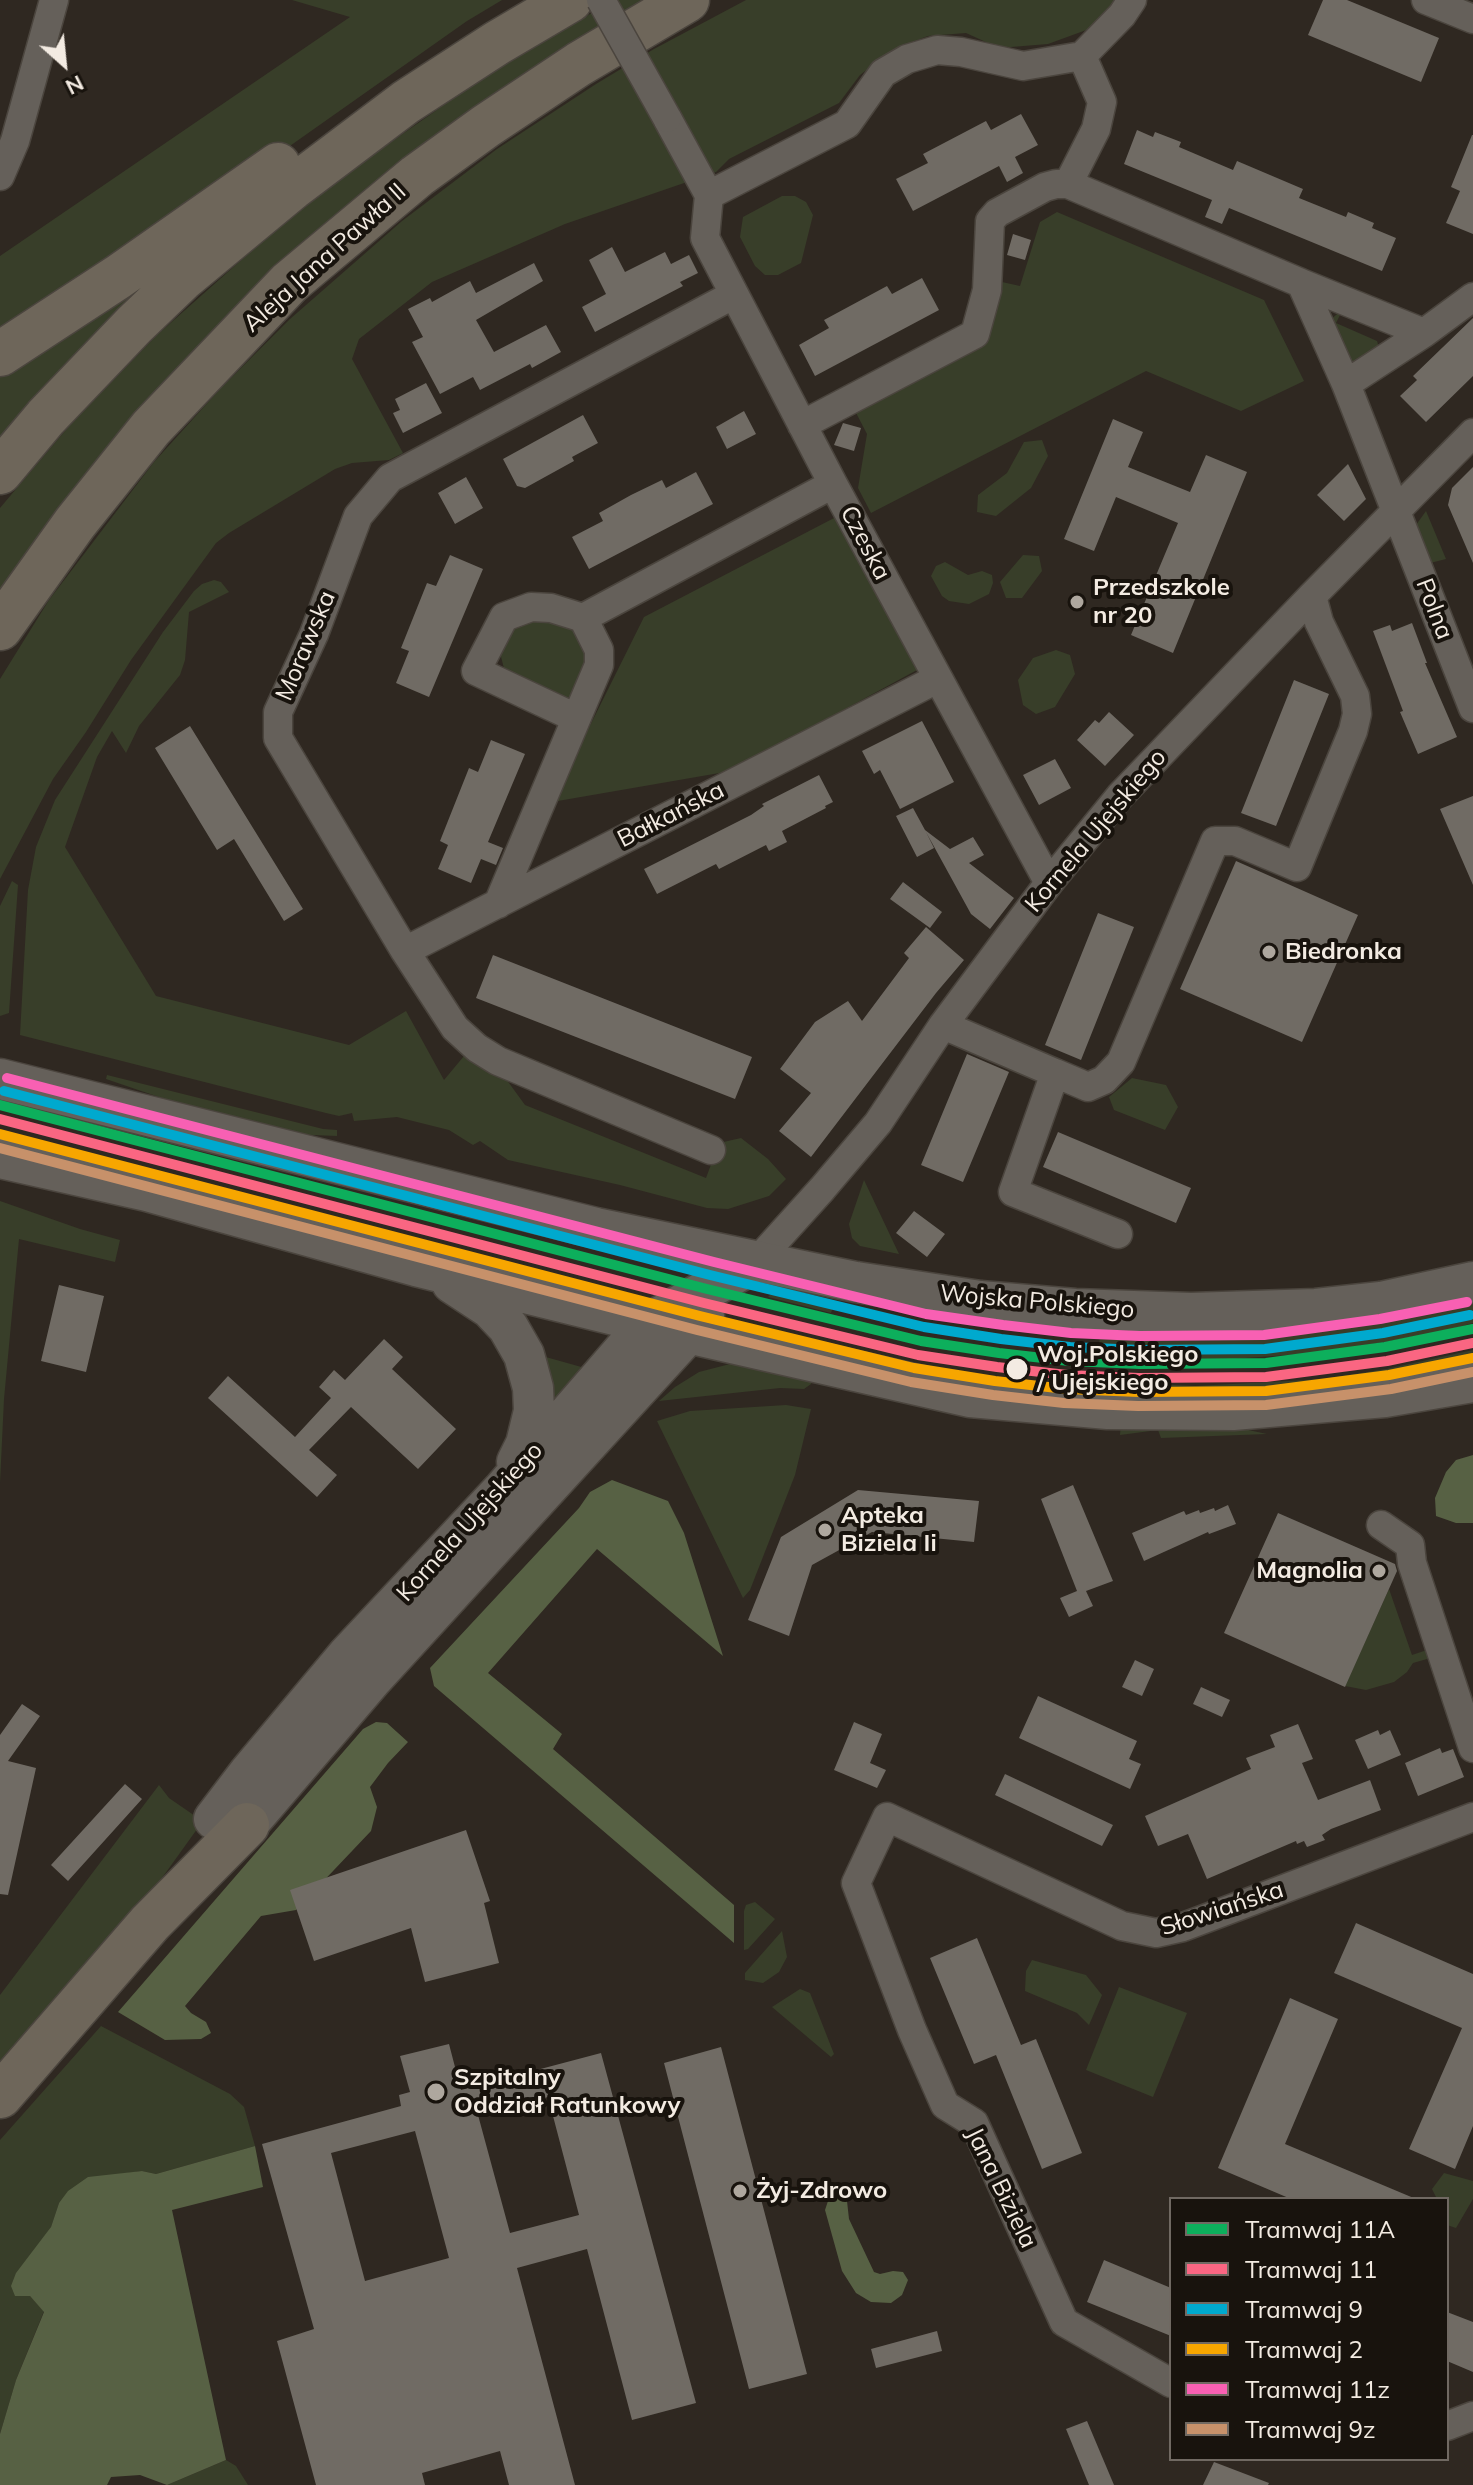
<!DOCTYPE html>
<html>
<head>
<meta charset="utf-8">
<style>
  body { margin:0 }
  #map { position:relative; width:1473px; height:2485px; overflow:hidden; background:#2f2821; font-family:Mulish,sans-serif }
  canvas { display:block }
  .legend { position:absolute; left:1169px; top:2197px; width:280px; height:264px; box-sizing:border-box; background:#18130d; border:2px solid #706962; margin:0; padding:10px 14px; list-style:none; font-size:24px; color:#f3ebe2 }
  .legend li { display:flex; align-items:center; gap:16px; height:40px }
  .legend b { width:40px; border:2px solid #706962 }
  .north { position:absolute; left:24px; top:24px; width:80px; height:80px; -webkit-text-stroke:6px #18130d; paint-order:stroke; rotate:153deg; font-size:22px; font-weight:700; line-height:32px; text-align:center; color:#f3ebe2 }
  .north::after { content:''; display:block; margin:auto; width:28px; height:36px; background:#f3ebe2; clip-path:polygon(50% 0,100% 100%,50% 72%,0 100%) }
</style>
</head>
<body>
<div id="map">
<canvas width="1473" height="2485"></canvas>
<ul class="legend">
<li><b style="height:10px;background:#0daf5c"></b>Tramwaj 11A</li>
<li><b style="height:10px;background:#fa6682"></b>Tramwaj 11</li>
<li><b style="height:10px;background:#00a9ce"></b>Tramwaj 9</li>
<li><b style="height:10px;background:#f7a600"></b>Tramwaj 2</li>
<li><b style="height:10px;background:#f860b3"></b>Tramwaj 11z</li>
<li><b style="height:10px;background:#c7916a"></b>Tramwaj 9z</li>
</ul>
<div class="north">N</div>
</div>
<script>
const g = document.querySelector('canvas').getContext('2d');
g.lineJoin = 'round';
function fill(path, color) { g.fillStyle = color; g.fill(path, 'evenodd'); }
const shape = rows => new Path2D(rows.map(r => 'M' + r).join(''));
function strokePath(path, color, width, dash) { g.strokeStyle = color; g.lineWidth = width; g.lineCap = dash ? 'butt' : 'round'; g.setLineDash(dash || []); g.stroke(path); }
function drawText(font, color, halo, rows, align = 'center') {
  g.font = font + ' Mulish,sans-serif'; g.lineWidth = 8; g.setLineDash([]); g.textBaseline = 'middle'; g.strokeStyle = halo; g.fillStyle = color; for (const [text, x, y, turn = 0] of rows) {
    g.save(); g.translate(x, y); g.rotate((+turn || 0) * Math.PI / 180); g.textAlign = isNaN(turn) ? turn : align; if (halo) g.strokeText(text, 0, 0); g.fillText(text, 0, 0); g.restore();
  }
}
const green = shape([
  [292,0,502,0,467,21,253,172,0,344,0,256,350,17],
  [614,0,651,0,533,71,0,594,0,508,70,425,157,335,275,230,374,154,491,72],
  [746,0,1116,0,1089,29,1048,44,999,48,966,33,928,36,894,49,860,75,839,103,729,159,716,172,565,224,432,282,359,339,352,359,403,453,389,460,352,463,335,469,229,533,216,543,131,660,86,732,53,779,0,879,0,679,49,600,154,462,221,388,290,319,402,221,497,149,596,84,654,49],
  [782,196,795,196,806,202,813,215,801,263,778,275,765,275,755,266,740,237,743,217],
  [1057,212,1264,300,1304,381,1241,411,1146,371,871,513,858,488,867,434,854,409,986,341,1002,282,1020,286,1040,222],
  [183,249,0,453,0,369],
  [1343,309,1336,323,1377,341,1380,351,1354,368,1329,321],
  [1042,440,1048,456,1031,488,996,516,977,512,978,495,1007,473,1024,442],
  [1426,511,1446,559,1430,563,1416,525],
  [836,517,917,670,731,771,552,802,644,617],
  [1023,555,1039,556,1042,571,1022,598,1006,598,1000,582],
  [945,562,968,575,982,571,992,575,993,583,989,594,969,604,949,601,942,596,931,576,936,566],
  [214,580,221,582,229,592,189,612,185,660,180,675,139,726,126,753,112,731,97,757,65,847,156,996,349,1045,406,1011,444,1080,464,1056,501,1072,525,1105,706,1178,719,1143,741,1138,768,1159,786,1179,769,1196,728,1209,707,1208,620,1185,508,1160,480,1141,473,1145,449,1130,397,1117,354,1121,352,1113,339,1116,326,1113,20,1035,28,890,36,847,55,800,163,632,194,591,202,584],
  [537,620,572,626,592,667,584,663,581,671,589,675,570,700,506,676,499,649,504,633],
  [1056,650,1070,655,1075,674,1055,707,1036,714,1023,705,1018,680,1033,658],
  [12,881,18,885,9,1013,0,1016,0,906],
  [107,1075,323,1129,337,1130,337,1136,287,1134,250,1128,106,1079],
  [1132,1078,1166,1085,1178,1107,1165,1130,1114,1110,1109,1097],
  [864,1180,899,1254,860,1246,852,1238,849,1224],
  [0,1201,80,1229,120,1240,115,1262,19,1239,4,1399,0,1483],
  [791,1291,835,1301,831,1313,768,1297,772,1293],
  [1473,1296,1473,1323,1444,1331,1384,1342,1316,1353,1231,1359,1098,1358,1100,1335,1198,1334,1290,1327],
  [1473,1350,1473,1370,1344,1389,1093,1396,1094,1381,1195,1386,1324,1379,1386,1369],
  [535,1354,585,1368,547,1420],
  [730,1364,746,1364,812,1378,811,1384,804,1389,780,1388,659,1401,675,1387,699,1372],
  [786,1405,811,1409,795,1475,750,1590,743,1598,657,1421,690,1411],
  [1121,1423,1220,1424,1267,1434,1161,1438,1158,1430,1120,1435],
  [1389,1589,1412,1655,1430,1649,1430,1654,1427,1659,1413,1663,1407,1672,1394,1682,1366,1690,1345,1686],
  [159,1785,169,1798,198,1818,200,1825,139,1910,0,2067,0,1995],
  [755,1902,775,1919,748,1949,744,1950,744,1911,746,1905],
  [782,1931,787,1957,779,1972,763,1983,745,1980,745,1973],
  [1032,1960,1086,1975,1102,1995,1089,2025,1077,2013,1025,1991,1026,1971],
  [1119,1987,1187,2013,1153,2097,1086,2070],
  [800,1989,810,1993,834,2054,831,2057,772,2007],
  [101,2026,230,2094,244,2107,255,2146,156,2174,142,2171,121,2174,59,2203,51,2227,39,2246,30,2296,44,2311,16,2380,0,2434,0,2140],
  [1444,2173,1473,2181,1473,2199,1456,2228,1447,2225,1447,2199,1437,2199,1432,2189],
  [226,2460,236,2466,248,2485,167,2485]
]);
const forest = shape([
  [1473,1455,1473,1523,1456,1523,1436,1516,1435,1498,1446,1472,1456,1460],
  [612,1480,668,1501,684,1533,723,1656,597,1549,488,1673,562,1734,553,1749,734,1905,734,1943,434,1686,430,1668,579,1508,590,1492],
  [376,1722,387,1723,408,1742,388,1763,370,1787,377,1807,371,1831,296,1910,261,1916,185,2006,191,2013,206,2022,211,2033,201,2039,165,2040,118,2012,363,1729],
  [255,2146,263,2187,172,2210,226,2460,167,2485,140,2475,111,2477,107,2485,0,2485,0,2434,16,2380,44,2312,30,2296,15,2296,11,2286,16,2273,51,2227,59,2203,68,2191,88,2177,142,2171,156,2174],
  [836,2195,847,2201,849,2219,874,2272,880,2274,893,2271,903,2272,908,2280,902,2295,891,2303,871,2302,856,2293,842,2271,825,2210,829,2198]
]);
const building = shape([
  [1323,0,1347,0,1439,38,1421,82,1308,35],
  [1021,114,1038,145,1015,157,1023,173,1007,182,999,166,913,211,896,179,928,163,923,154,986,121,991,130],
  [1137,130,1153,137,1155,132,1181,142,1179,147,1233,170,1237,161,1303,189,1299,198,1346,217,1348,212,1374,223,1372,228,1396,238,1382,271,1229,208,1222,224,1205,217,1212,200,1124,164],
  [1472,135,1473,135,1473,234,1446,223,1460,191,1451,187],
  [1013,234,1031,240,1025,260,1007,255],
  [612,247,625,272,665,252,671,264,689,255,698,273,680,282,683,286,595,332,582,307,606,294,589,260],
  [534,263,543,281,476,320,494,352,546,325,561,352,532,368,530,364,480,390,473,377,440,394,412,342,423,337,408,309,430,298,432,302,470,281,476,293],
  [922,278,939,310,815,376,799,345,829,328,824,320,887,286,892,294],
  [1473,318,1473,376,1426,422,1400,396,1417,380,1413,376],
  [426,383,442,413,403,433,393,413,400,410,395,399],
  [744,411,756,434,727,449,716,427],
  [583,415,598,443,572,457,574,461,525,488,517,486,503,459],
  [1113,419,1143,432,1128,467,1190,492,1206,455,1247,472,1173,653,1131,635,1178,523,1116,497,1094,551,1064,539],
  [843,423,861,428,854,451,834,445],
  [1348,464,1366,499,1344,521,1317,495],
  [1473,467,1473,563,1448,505,1452,488],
  [696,472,713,504,589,569,572,537,603,521,599,513,631,495,662,480,666,488],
  [466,477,483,508,455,524,438,493],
  [450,555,483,569,429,697,396,683,409,651,401,648,427,583,436,586],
  [1412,623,1427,663,1425,663,1457,737,1418,754,1400,712,1403,711,1373,631,1390,625,1392,631],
  [1294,680,1329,694,1276,826,1241,813],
  [1109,712,1134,735,1105,766,1077,740,1095,720,1099,723],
  [922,721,954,782,900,809,880,770,874,774,862,751],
  [190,726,303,909,284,921,234,839,217,850,155,748],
  [491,740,525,754,488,842,503,848,496,865,481,859,471,883,438,869,448,845,440,841,469,768,478,772],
  [1055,759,1071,788,1039,805,1023,775],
  [819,775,833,802,825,806,826,808,782,831,787,842,769,851,766,845,719,869,716,864,657,894,644,869,751,815,764,806,762,804],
  [1473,796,1473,885,1440,809],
  [913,808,925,830,950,849,973,837,984,855,969,863,1014,898,990,929,971,914,926,832,934,848,917,857,896,816],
  [1236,861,1358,915,1302,1042,1180,989],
  [903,882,942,912,930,928,890,899],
  [1098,913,1134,927,1081,1060,1045,1045],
  [926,927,964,960,936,993,811,1157,779,1131,811,1093,780,1069,815,1022,848,1001,862,1021,909,958,904,953],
  [493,955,752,1057,735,1099,476,998],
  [967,1054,1009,1072,963,1182,921,1165],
  [1058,1132,1191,1188,1176,1223,1043,1167],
  [914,1211,945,1234,927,1257,896,1233],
  [59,1285,104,1296,86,1372,41,1361],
  [384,1339,403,1357,392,1369,456,1429,418,1469,351,1407,309,1450,337,1475,317,1497,208,1398,228,1376,295,1437,331,1398,319,1387,334,1370,345,1380],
  [1073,1485,1113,1581,1086,1591,1093,1606,1069,1617,1060,1598,1077,1591,1041,1499],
  [858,1490,979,1501,974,1542,872,1532,812,1565,789,1636,748,1620,781,1537],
  [1228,1505,1236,1524,1209,1534,1208,1532,1144,1561,1132,1533,1184,1511,1186,1515,1199,1510,1200,1513,1214,1508,1215,1511],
  [1278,1513,1395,1564,1397,1571,1345,1687,1224,1633],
  [1135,1660,1154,1669,1142,1696,1122,1687],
  [1201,1687,1230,1700,1222,1717,1193,1704],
  [1038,1696,1137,1741,1129,1759,1141,1764,1130,1789,1019,1738],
  [22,1704,40,1716,8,1761,36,1768,8,1895,0,1894,0,1735],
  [854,1722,882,1734,870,1763,886,1770,877,1788,834,1770],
  [1298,1724,1313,1759,1302,1763,1318,1800,1370,1780,1381,1810,1331,1829,1322,1835,1325,1840,1307,1847,1304,1841,1297,1844,1296,1841,1207,1879,1188,1834,1158,1846,1145,1816,1251,1769,1246,1758,1275,1747,1270,1735],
  [1378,1730,1380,1735,1390,1730,1401,1755,1368,1769,1355,1740],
  [1440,1748,1442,1753,1453,1749,1464,1777,1418,1796,1405,1763],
  [1005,1774,1113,1825,1102,1846,995,1795],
  [125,1784,142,1799,68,1881,51,1865],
  [466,1830,490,1901,484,1903,499,1963,425,1982,411,1928,314,1961,290,1890],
  [1356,1923,1473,1974,1473,2126,1455,2169,1409,2149,1462,2028,1334,1973],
  [977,1938,1021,2045,1036,2039,1082,2153,1042,2169,996,2055,974,2064,930,1958],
  [1290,1998,1338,2019,1285,2144,1416,2199,1291,2199,1218,2168],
  [449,2044,461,2090,601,2053,696,2403,632,2420,587,2249,517,2268,575,2485,509,2485,500,2451,422,2473,425,2485,316,2485,277,2341,314,2329,262,2144,401,2106,399,2095,410,2092,400,2056],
  [548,2097,579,2215,510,2233,478,2115],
  [415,2131,449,2258,365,2281,331,2153],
  [721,2047,807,2374,749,2389,664,2063],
  [1104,2260,1171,2288,1171,2336,1087,2302],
  [1447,2312,1473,2322,1473,2372,1447,2361],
  [937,2331,942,2351,876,2368,871,2349],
  [1087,2421,1114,2485,1089,2485,1066,2429],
  [1214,2462,1269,2483,1268,2485,1203,2485]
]);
const street = shape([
  [1426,0,1473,19],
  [667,118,709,195,705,238,833,484,1049,883],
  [0,176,15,141,54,0],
  [1068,184,1301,283,1346,384,1473,708],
  [709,195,847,124,883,73,907,59,937,50,961,52,1023,66,1082,56,1122,15,1132,0],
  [1301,283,1424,333],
  [1346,384,1424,333,1473,297],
  [802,425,975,334,987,290,990,221,997,213,1045,187,1056,184,1068,184,1096,129,1102,102,1082,56],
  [583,618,833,484],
  [498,904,599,665,599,650,583,618,551,608,531,607,504,617,476,671,576,718],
  [405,951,937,679],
  [943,1025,1055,1073,1013,1192,1118,1234],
  [1055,1073,1088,1087,1104,1080,1121,1062,1215,841,1235,841,1297,867,1353,731,1357,714,1355,696,1319,622,1312,596],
  [711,1150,498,1061,477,1048,455,1028,405,951,278,738,278,712,314,634,358,516,390,478,733,295],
  [757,1261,822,1189,878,1123,943,1025,1049,883,1120,796,1312,596,1473,433],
  [1381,1525,1410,1545,1412,1563,1473,1748],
  [1171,2383,1064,2322,974,2123,945,2105,912,2030,856,1883,887,1817,1122,1926,1156,1933,1183,1927,1252,1901,1473,1817],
  [1447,2426,1473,2416]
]);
const secondary = shape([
  [0,1079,596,1228,856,1282,980,1301,1075,1309,1191,1313,1316,1309,1381,1302,1473,1282],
  [0,1158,147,1191,416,1266,688,1333,970,1397,1108,1409,1233,1410,1385,1397,1473,1382],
  [452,1283,490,1308,508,1327,524,1355,533,1388,534,1411,526,1444,517,1462],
  [214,1819,249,1773,347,1656,502,1491,637,1335,649,1323,757,1261],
  [247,1825,372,1679,704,1316]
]);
const primary = shape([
  [0,354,118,277,278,165],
  [0,472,46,417,134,325,182,279,292,188,406,102,497,43,570,0],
  [0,628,75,523,151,428,289,283,417,176,486,126,579,64,687,0],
  [0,2096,150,1923,247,1825]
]);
const streetBridge = shape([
  [601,0,667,118]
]);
const tram1 = shape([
  [0,1105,707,1289,921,1341,999,1353,1069,1361,1140,1364,1266,1363,1385,1347,1473,1329]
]);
const tram2 = shape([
  [0,1119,704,1303,918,1355,997,1367,1067,1375,1139,1378,1266,1377,1387,1361,1473,1343]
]);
const tram3 = shape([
  [4,1091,710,1275,924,1327,1001,1339,1070,1347,1140,1350,1265,1349,1383,1333,1470,1315]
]);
const tram4 = shape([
  [0,1134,700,1316,914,1368,995,1381,1066,1389,1139,1392,1266,1391,1389,1375,1473,1358]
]);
const tram5 = shape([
  [7,1078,714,1262,926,1314,1003,1325,1071,1333,1140,1336,1264,1335,1380,1319,1467,1302]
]);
const tram6 = shape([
  [0,1148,697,1330,911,1382,993,1395,1064,1403,1138,1406,1266,1405,1391,1389,1473,1372]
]);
const markers = [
  [1077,602,8,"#aea79e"],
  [1269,952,8,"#aea79e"],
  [1017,1369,12,"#f3ebe2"],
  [825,1530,8,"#aea79e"],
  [1379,1571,8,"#aea79e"],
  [436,2092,10,"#aea79e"],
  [740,2191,8,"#aea79e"]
];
const streetNames = [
  ["Aleja Jana Pawła II",325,258,-42],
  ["Czeska",865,543,62],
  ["Polna",1434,609,69],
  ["Morawska",306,646,-67],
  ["Bałkańska",671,815,-27],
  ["Kornela Ujejskiego",1096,831,-50],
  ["Wojska Polskiego",1037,1302,5],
  ["Kornela Ujejskiego",470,1522,-48],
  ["Słowiańska",1222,1909,-18],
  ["Jana Biziela",1001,2188,64]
];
const poiNames = [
  ["Przedszkole",1093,588],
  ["nr 20",1093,616],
  ["Biedronka",1285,952],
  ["Apteka",841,1516],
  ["Biziela Ii",841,1544],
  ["Magnolia",1363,1571,"right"],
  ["Szpitalny",454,2078],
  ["Oddział Ratunkowy",454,2106],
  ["Żyj-Zdrowo",756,2191]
];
const stopNames = [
  ["Woj.Polskiego",1037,1355],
  ["/ Ujejskiego",1037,1383]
];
fill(green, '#383e29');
fill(forest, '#576144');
fill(building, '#706b64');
strokePath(street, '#4b453e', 31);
strokePath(secondary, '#4b453e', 43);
strokePath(primary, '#4b453e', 47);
strokePath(street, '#65605a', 28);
strokePath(secondary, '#65605a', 40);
strokePath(primary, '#6e665a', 44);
strokePath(streetBridge, '#4b453e', 31, []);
strokePath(streetBridge, '#65605a', 28);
strokePath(tram1, '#0daf5c', 10);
strokePath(tram2, '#fa6682', 10);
strokePath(tram3, '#00a9ce', 10);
strokePath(tram4, '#f7a600', 10);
strokePath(tram5, '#f860b3', 10);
strokePath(tram6, '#c7916a', 10);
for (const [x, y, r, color] of markers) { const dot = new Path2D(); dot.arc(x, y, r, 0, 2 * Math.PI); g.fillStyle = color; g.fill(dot); strokePath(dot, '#18130d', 3); }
drawText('24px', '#f3ebe2', '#18130d', streetNames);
drawText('bold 24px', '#f3ebe2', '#18130d', poiNames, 'left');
drawText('bold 24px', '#f3ebe2', '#18130d', stopNames, 'left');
</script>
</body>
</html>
